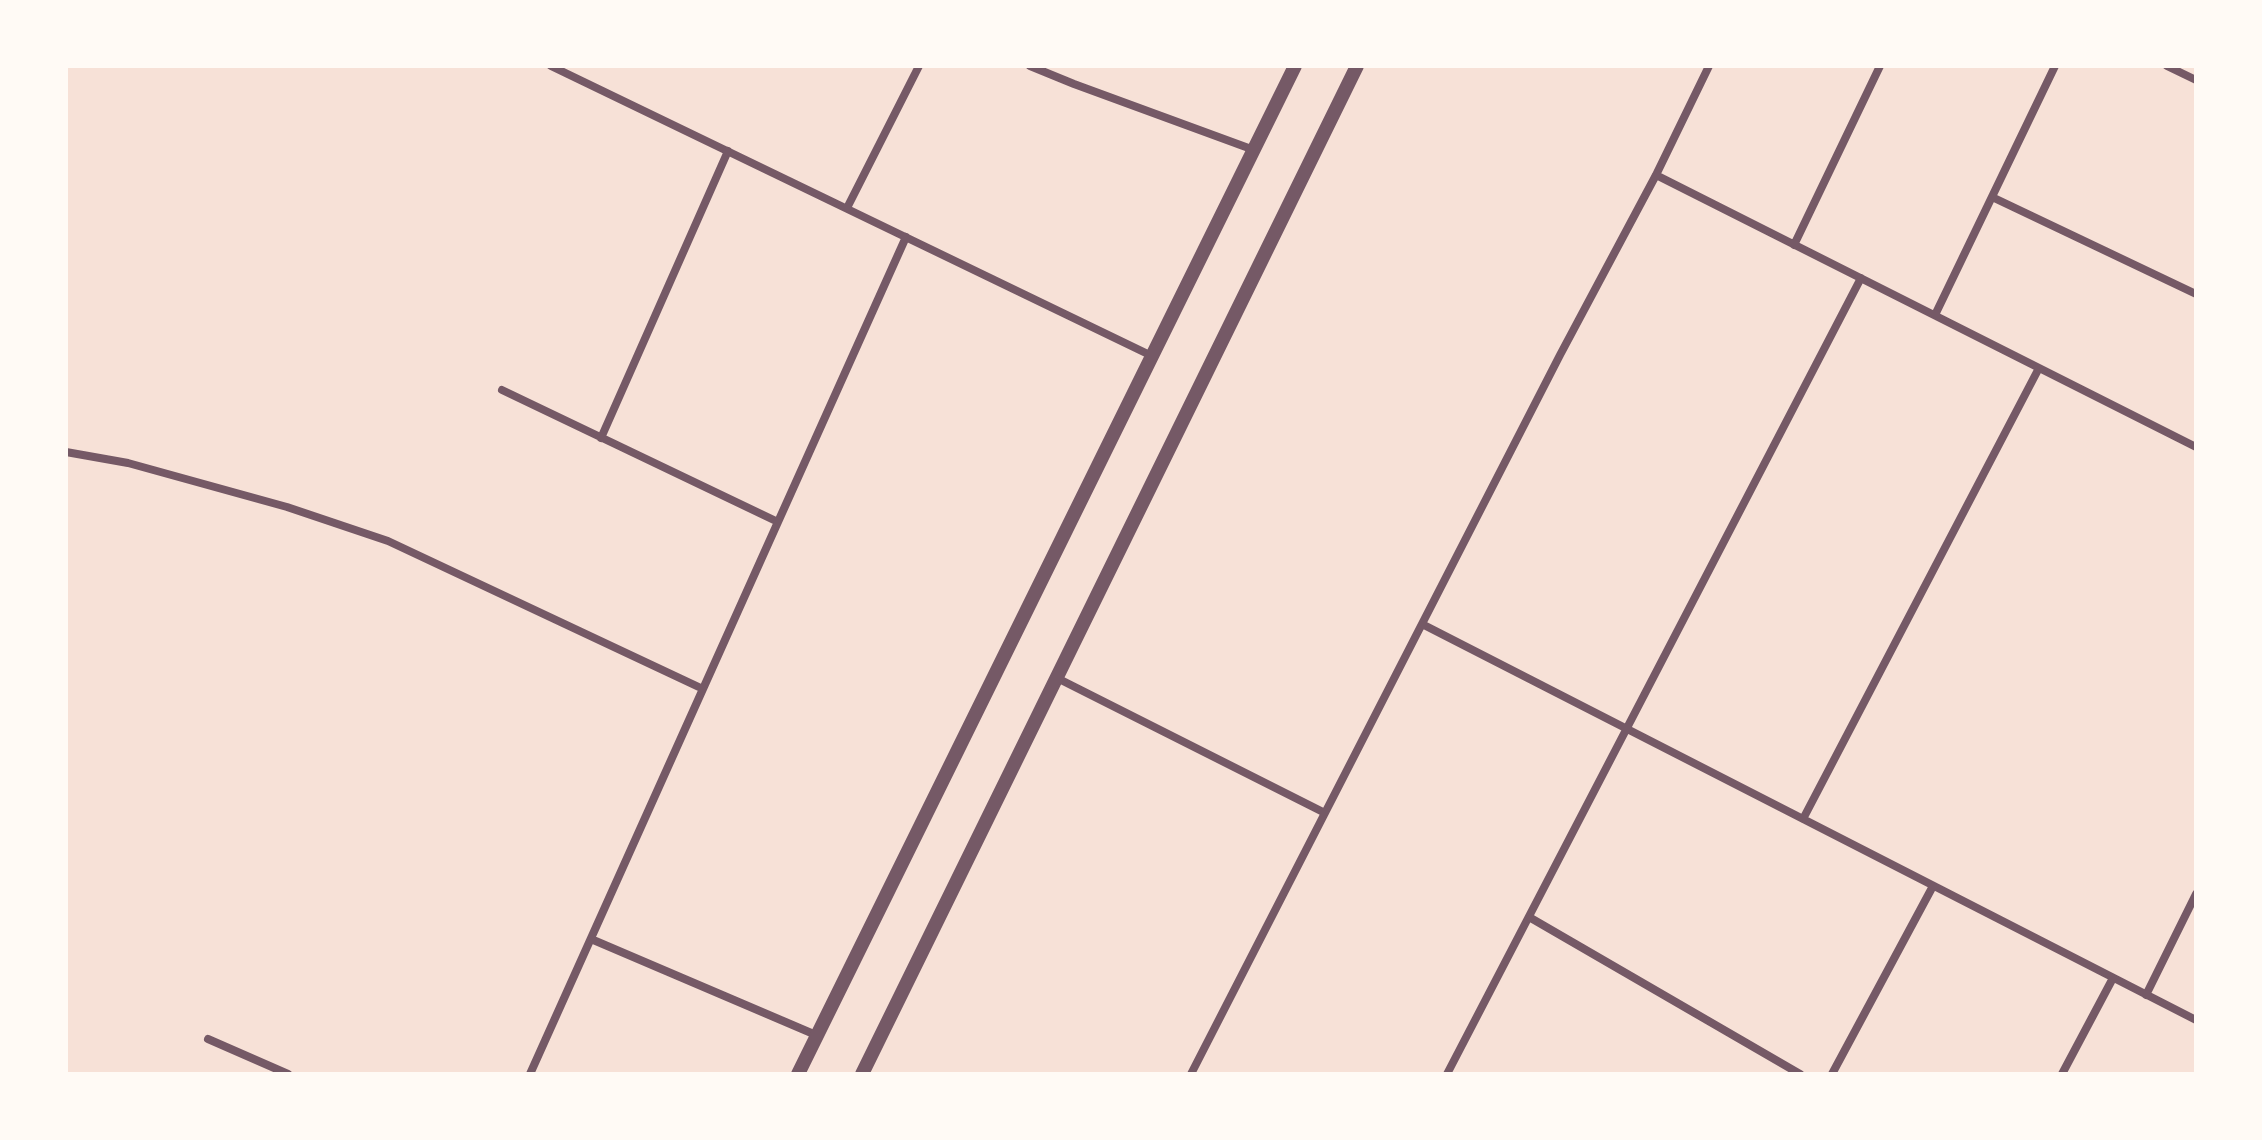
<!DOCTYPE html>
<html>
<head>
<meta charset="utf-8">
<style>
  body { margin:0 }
  #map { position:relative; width:2262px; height:1140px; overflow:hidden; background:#f7e1d7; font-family:Rubik,sans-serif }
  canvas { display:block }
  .frame { position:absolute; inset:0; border:68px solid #fffaf5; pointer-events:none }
</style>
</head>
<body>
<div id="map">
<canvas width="2262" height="1140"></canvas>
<div class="frame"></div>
</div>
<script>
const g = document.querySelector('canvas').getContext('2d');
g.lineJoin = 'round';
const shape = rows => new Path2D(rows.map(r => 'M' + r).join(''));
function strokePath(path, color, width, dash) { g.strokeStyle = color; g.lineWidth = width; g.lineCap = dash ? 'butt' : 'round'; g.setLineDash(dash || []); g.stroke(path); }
const minor = shape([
  [551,66,1152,356],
  [1030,66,1074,84,1254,150],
  [2167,66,2196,80],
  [1656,175,2196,447],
  [1992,197,2196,294],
  [847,208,919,66],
  [1794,245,1880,66],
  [1935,315,2055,66],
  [502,390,778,522],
  [601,438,728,151],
  [66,452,128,463,287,507,388,541,703,689],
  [1422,624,2196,1020],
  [1057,678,1325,813],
  [1803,819,2039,368],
  [1529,917,1800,1074],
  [591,939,816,1035],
  [2146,995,2196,894],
  [208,1039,288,1074],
  [530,1074,906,237],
  [1191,1074,1560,355,1656,175,1709,66],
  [1447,1074,1861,278],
  [1832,1074,1933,886],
  [2062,1074,2113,978]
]);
const tertiary = shape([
  [798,1074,1295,66],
  [862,1074,1357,66]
]);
strokePath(minor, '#755966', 8);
strokePath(tertiary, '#755966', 14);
</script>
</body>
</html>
